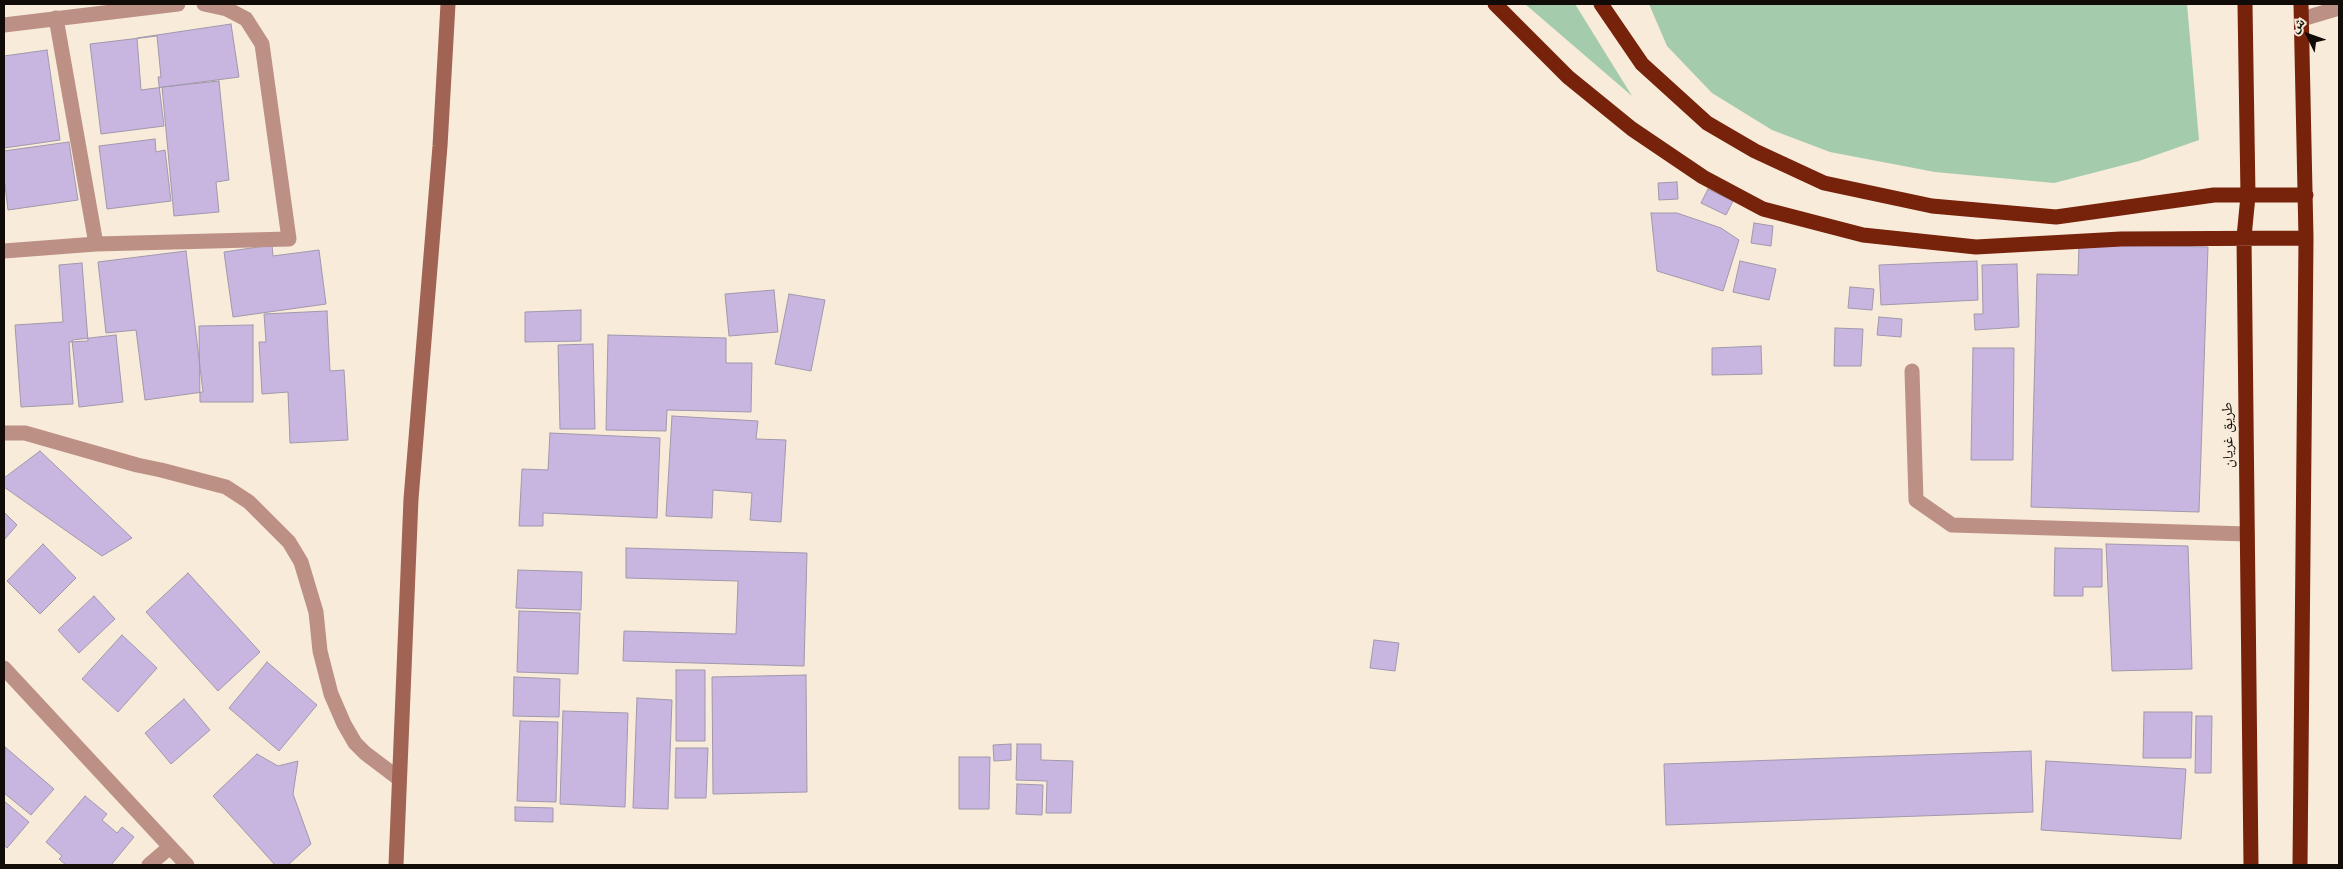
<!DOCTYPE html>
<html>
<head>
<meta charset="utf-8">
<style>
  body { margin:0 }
  #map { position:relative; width:2343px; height:869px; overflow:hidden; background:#f8ebd9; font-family:"Noto Sans","Noto Naskh Arabic",sans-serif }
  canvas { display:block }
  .frame { position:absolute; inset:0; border:5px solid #110c07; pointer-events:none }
  .north { position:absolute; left:2283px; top:10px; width:50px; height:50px; -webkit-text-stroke:4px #f8ebd9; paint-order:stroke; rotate:312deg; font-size:14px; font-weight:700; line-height:20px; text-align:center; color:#110c07 }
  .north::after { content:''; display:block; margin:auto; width:18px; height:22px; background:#110c07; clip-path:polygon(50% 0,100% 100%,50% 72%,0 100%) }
</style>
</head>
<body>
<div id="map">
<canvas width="2343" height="869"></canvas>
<div class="frame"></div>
<div class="north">ش</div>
</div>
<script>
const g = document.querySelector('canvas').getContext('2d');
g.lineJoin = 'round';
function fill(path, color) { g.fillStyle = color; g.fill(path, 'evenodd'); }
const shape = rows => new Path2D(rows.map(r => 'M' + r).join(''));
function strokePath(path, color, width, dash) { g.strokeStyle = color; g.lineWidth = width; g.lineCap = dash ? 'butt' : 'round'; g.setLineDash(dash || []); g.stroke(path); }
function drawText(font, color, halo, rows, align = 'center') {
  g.font = font + ' "Noto Sans","Noto Naskh Arabic",sans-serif'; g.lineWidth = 5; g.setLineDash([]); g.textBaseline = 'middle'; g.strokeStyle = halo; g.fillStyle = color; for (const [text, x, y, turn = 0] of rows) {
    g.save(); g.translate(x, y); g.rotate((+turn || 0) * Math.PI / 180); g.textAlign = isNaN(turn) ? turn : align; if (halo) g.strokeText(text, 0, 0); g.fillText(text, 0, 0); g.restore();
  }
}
const green = shape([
  [1525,4,1575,4,1632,96],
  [1649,4,2187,4,2199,140,2139,161,2054,183,1935,172,1830,152,1772,130,1712,93,1667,46]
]);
const building = shape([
  [231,24,239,77,141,90,137,38,231,24],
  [157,36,161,77,158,77,164,126,101,134,90,44,157,36],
  [47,50,60,140,4,148,4,56,47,50],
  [219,81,229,180,216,182,219,212,174,216,162,87,219,81],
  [155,139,156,152,165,150,171,201,107,209,99,146,155,139],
  [69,142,78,200,8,210,4,177,4,151,69,142],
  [1677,182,1678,199,1659,200,1658,183,1677,182],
  [1708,189,1733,201,1726,215,1701,203,1708,189],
  [1651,213,1677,213,1721,228,1739,240,1723,291,1657,271,1651,213],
  [1754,223,1773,226,1771,246,1751,243,1754,223],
  [2079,244,2208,247,2199,512,2031,507,2037,274,2078,275,2079,244],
  [272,245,273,256,319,250,326,304,233,317,224,252,272,245],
  [186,251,203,392,145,400,136,330,106,333,98,262,186,251],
  [1740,261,1776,269,1769,300,1733,292,1740,261],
  [1977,261,1978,300,1881,305,1879,265,1977,261],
  [82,263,88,341,69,342,73,404,21,407,15,325,63,322,59,265,82,263],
  [2017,264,2019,327,1975,330,1974,314,1983,314,1982,265,2017,264],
  [1850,287,1874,289,1872,310,1848,308,1850,287],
  [774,290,778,332,729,336,725,294,774,290],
  [789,294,825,300,811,371,775,364,789,294],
  [581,310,581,341,525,342,525,312,581,310],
  [327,311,330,371,344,370,348,440,290,443,288,392,262,394,259,342,266,342,264,314,327,311],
  [1879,317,1902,319,1901,337,1877,335,1879,317],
  [253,325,253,402,200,402,199,326,253,325],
  [1835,328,1863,329,1861,366,1834,366,1835,328],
  [116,335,123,402,79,407,72,340,116,335],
  [608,335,726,338,726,363,752,363,751,412,667,410,666,431,606,430,608,335],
  [593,344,595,429,560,429,558,345,593,344],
  [1761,346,1762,374,1712,375,1712,348,1761,346],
  [1973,348,2014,348,2013,460,1971,460,1973,348],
  [672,416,758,421,756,439,786,440,781,522,750,520,752,493,713,490,712,518,666,516,672,416],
  [550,433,660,438,657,518,543,513,543,526,519,526,522,469,548,470,550,433],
  [40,451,132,538,102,556,4,487,4,478,40,451],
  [4,512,17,525,4,540,4,512],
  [43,544,76,578,40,614,7,581,43,544],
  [2106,544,2188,546,2192,669,2112,671,2106,544],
  [626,548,807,553,804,666,623,661,624,631,736,634,738,581,626,578,626,548],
  [2055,548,2102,549,2102,587,2083,587,2083,596,2054,596,2055,548],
  [518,570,582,572,581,610,516,608,518,570],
  [188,573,260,652,218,691,146,612,188,573],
  [94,596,115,619,79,653,58,630,94,596],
  [519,611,580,613,578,674,517,672,519,611],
  [122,635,157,668,118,712,82,679,122,635],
  [1374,640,1399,643,1395,671,1370,668,1374,640],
  [267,662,317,705,279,751,229,708,267,662],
  [676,670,705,670,705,741,676,741,676,670],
  [806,675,807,792,713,794,712,677,806,675],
  [514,677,560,679,559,717,513,716,514,677],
  [637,698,672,700,668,809,633,808,637,698],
  [184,699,210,730,171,764,145,733,184,699],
  [563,711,628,713,625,807,560,804,563,711],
  [2144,712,2192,712,2191,758,2143,758,2144,712],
  [2196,716,2212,716,2211,773,2195,773,2196,716],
  [520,721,558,722,556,802,517,801,520,721],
  [1011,744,1011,760,994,761,993,745,1011,744],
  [1017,744,1041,744,1041,760,1073,761,1071,813,1046,813,1047,781,1016,780,1017,744],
  [5,747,54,789,31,815,4,793,5,747],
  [676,748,708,748,706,798,675,798,676,748],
  [2031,751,2033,812,1666,825,1664,764,2031,751],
  [257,754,278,766,298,761,293,794,311,844,288,865,275,865,213,796,257,754],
  [959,757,990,757,989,809,959,809,959,757],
  [2046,761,2186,769,2181,839,2041,830,2046,761],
  [1017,784,1043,785,1042,815,1016,814,1017,784],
  [85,796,107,814,102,820,117,833,122,827,134,837,111,865,66,865,59,859,62,856,46,842,85,796],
  [4,801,29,822,7,848,4,845,4,801],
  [515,807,553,808,553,822,515,821,515,807]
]);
const lane = shape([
  [2302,19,2339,8],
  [1912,371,1916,500,1952,525,2247,534]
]);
const street = shape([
  [56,18,96,244],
  [4,25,178,4],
  [4,251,96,244,289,239,262,44,246,19,227,9,204,4],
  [4,433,25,433,137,465,161,470,226,487,249,502,289,542,301,562,316,612,320,651,331,694,344,724,355,743,365,753,398,778],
  [4,668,187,865],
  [149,865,170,847]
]);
const secondary = shape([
  [396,865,411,499,440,146,448,4]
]);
const highway = shape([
  [1495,4,1568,77,1632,129,1703,177,1763,209,1863,235,1976,247,2121,239,2306,238],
  [1601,4,1642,64,1707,123,1755,151,1824,183,1932,206,2056,217,2214,195,2306,195],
  [2245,4,2248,196,2244,237,2251,865],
  [2300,865,2306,238,2301,4]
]);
const streetNames = [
  ["طريق غريان",2228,435,-91]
];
fill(green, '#a3cbac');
fill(building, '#c8b6e1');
strokePath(building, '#a098ab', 1);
strokePath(lane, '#bc9085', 15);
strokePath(street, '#bc9085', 15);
strokePath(secondary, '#a06354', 15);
strokePath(highway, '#77220b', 15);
drawText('15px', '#110c07', '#f8ebd9', streetNames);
</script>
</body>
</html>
